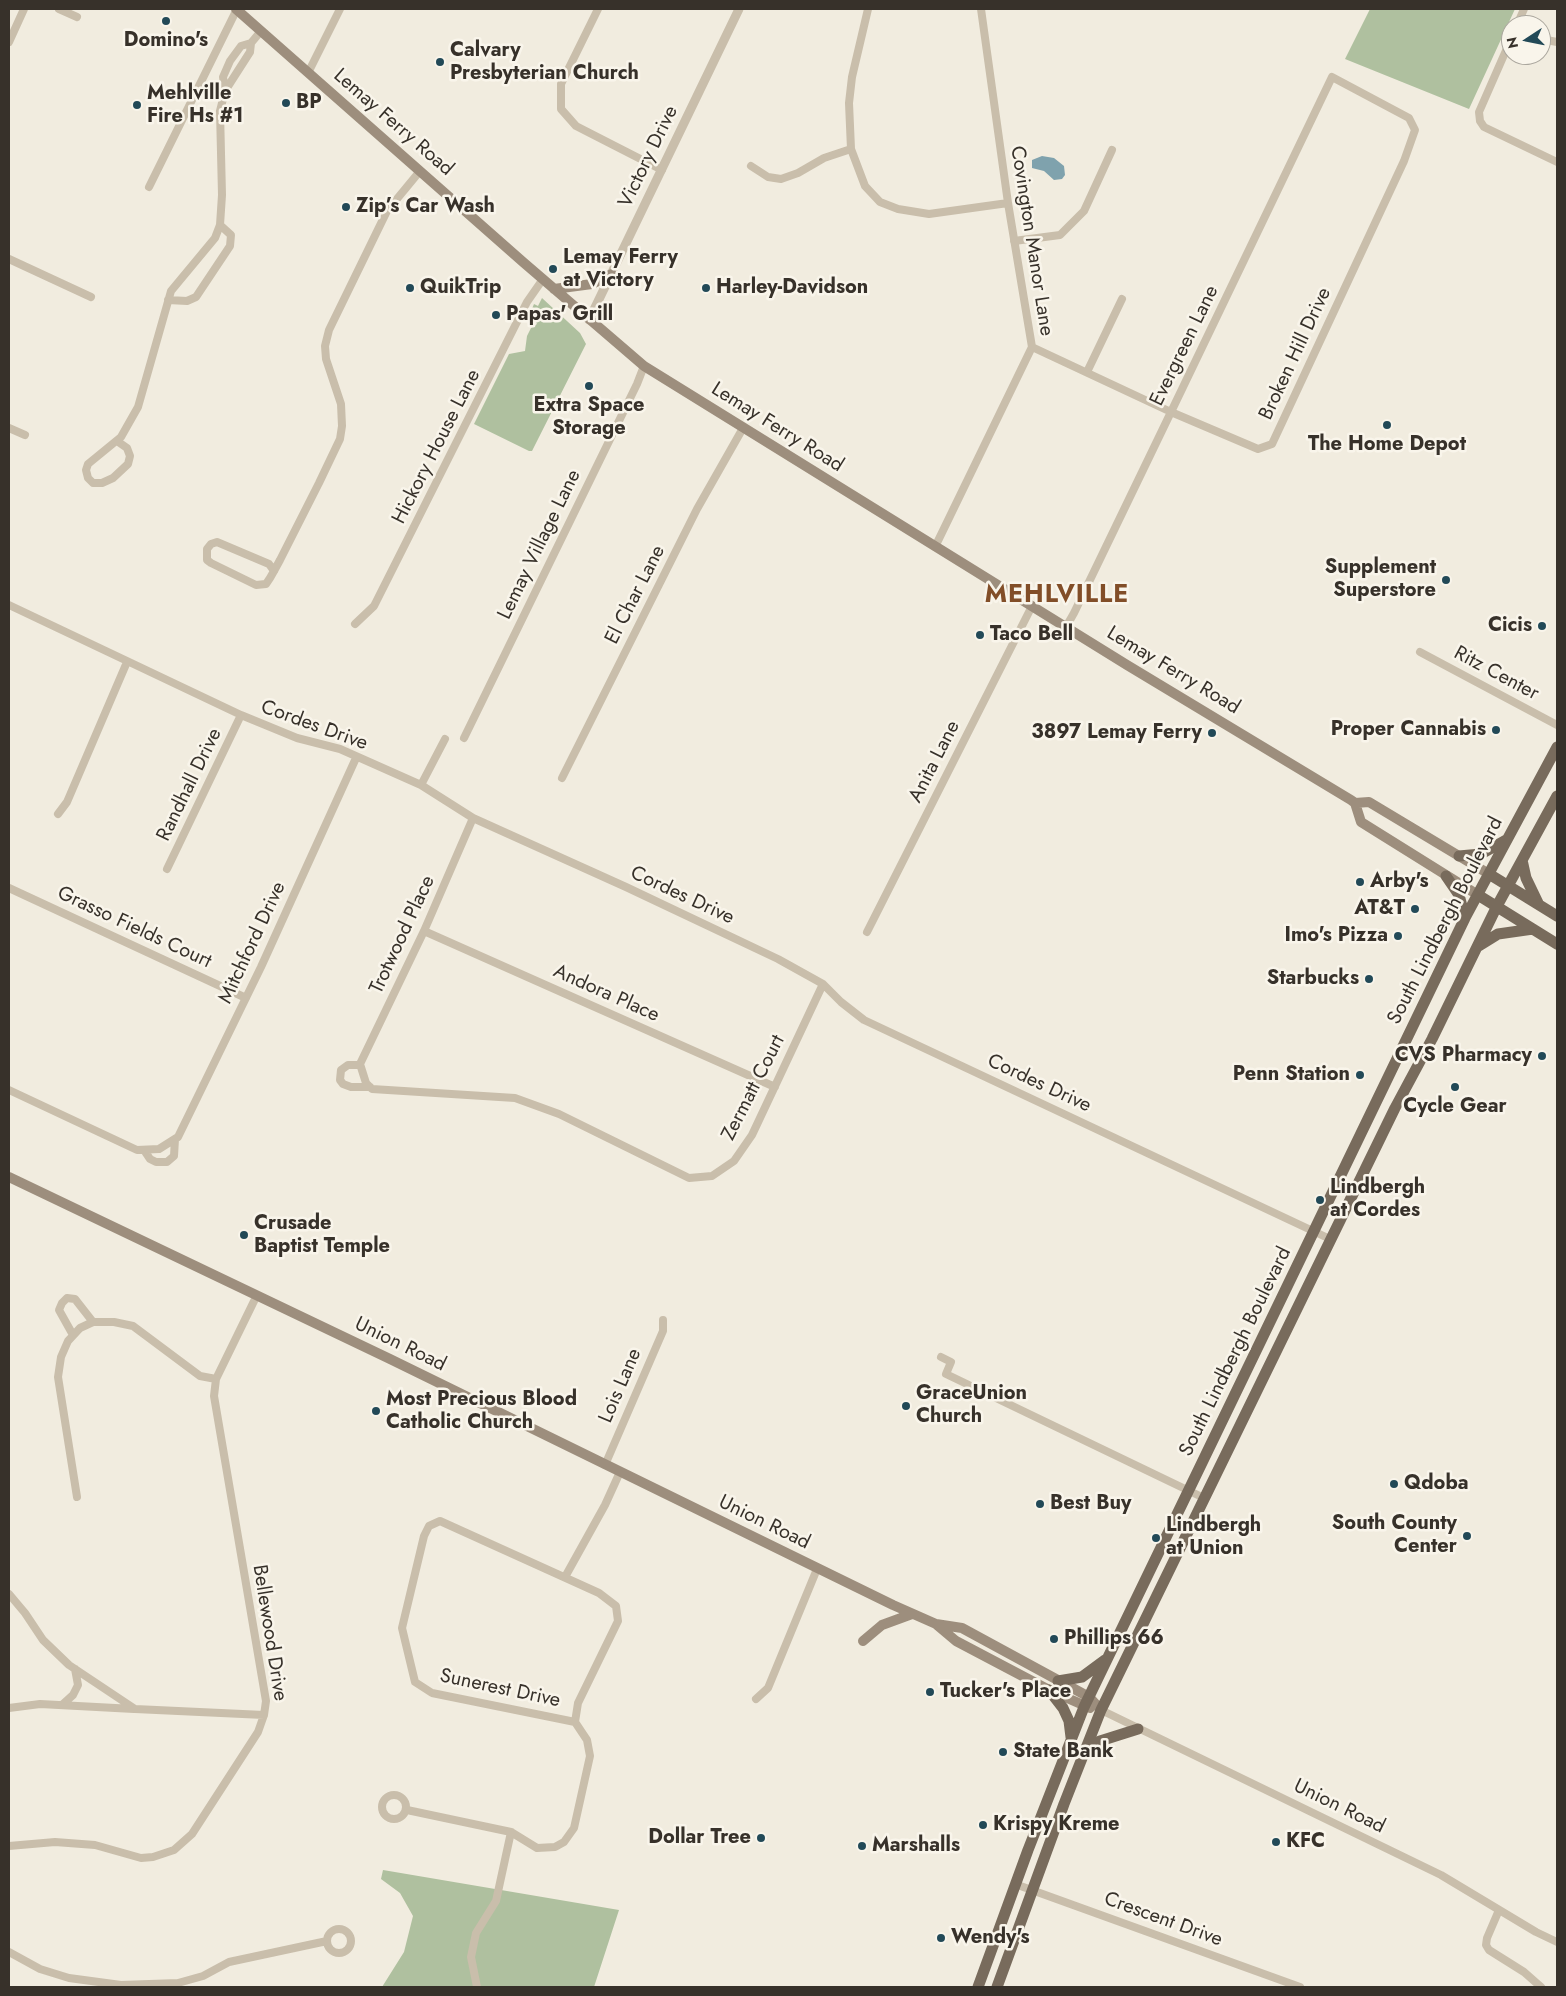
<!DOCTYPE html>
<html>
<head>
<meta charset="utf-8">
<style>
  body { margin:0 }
  #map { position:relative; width:1566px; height:1996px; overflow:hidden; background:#f1ecdf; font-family:Jost,sans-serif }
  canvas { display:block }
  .frame { position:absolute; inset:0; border:10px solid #37312a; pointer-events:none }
  .north { position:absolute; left:1501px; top:15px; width:50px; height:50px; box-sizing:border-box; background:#f9f5eb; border:1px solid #aba79e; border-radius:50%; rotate:259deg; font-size:14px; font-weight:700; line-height:20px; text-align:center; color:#37312a }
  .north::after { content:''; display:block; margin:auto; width:18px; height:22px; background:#224957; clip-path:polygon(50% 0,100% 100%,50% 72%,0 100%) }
</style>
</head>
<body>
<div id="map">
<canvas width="1566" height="1996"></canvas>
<div class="frame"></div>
<div class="north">N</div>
</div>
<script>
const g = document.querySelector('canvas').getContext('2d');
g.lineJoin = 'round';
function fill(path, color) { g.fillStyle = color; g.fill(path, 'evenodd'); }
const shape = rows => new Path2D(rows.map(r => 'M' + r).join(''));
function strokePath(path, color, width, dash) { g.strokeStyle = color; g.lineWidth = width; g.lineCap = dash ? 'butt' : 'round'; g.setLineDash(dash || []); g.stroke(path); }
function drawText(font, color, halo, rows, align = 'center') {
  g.font = font + ' Jost,sans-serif'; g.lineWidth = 5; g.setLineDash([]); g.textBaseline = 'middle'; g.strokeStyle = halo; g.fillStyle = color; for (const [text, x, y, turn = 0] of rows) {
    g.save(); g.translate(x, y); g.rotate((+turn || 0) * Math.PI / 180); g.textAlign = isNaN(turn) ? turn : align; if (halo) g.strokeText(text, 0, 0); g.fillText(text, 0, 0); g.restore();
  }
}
const green = shape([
  [1370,9,1515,9,1469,109,1345,59],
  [542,298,580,333,586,344,532,451,529,451,474,424,509,354,525,351,527,336,531,328,537,324,535,320,528,318,534,304,538,306],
  [383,1870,619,1910,594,1987,382,1987,404,1952,413,1916,400,1893,381,1879]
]);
const water = shape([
  [1042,156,1054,158,1064,166,1065,175,1062,179,1054,180,1044,171,1032,168,1032,160]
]);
const minor = shape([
  [59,9,77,17],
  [598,9,561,84,561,109,576,126,662,170],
  [868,9,852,77,849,103,851,149,865,186,880,202,898,209,929,214,1008,203],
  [1517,25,1524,9],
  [1511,39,1479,112,1480,121,1484,127,1557,162],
  [1541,39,1557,42],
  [9,42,24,9],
  [308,73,340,9],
  [225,91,223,77,230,61,241,46,251,43],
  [751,166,768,177,781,179,798,173,824,158,851,149],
  [149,187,237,9],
  [1014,241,1060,235,1084,211,1112,150],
  [9,259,91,297],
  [168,300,187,301,196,297,230,246,231,235,220,225],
  [1032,347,1171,412,1258,449,1272,444,1404,161,1415,130,1409,118,1332,77,1171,412,1074,613,1066,627],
  [1087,372,1122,299],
  [9,428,25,435],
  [117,441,127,448,130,456,128,464,113,478,102,483,93,483,88,478,86,470,88,464,121,437,138,407,171,291,215,238,220,225,222,195,220,111,225,91,250,52,251,43,261,31],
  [935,547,1032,347,1008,203,981,9],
  [274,571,269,564,217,542,211,544,207,549,207,560,211,563,256,585,266,584,270,578,274,571,280,560,319,483,340,439,342,426,341,404,326,359,325,346,329,330,387,211,420,171],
  [9,605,241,715,297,738,340,749,421,785,473,818,626,887,778,959,823,984,841,1002,864,1020,1330,1239],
  [355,624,374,606,527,302,543,279],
  [1420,652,1557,725],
  [464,738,637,384,644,366],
  [562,778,697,509,743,428],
  [421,785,445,739],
  [58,814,67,802,127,662],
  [473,818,424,931,360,1064,366,1083,372,1089,515,1098,559,1114,689,1178,712,1176,734,1161,752,1135,823,984],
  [167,869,241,715],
  [9,888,246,998],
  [424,931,775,1087],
  [867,932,1032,606],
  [360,1065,348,1065,341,1070,340,1080,343,1084,351,1087,370,1087],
  [9,1090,137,1150,159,1149,178,1137,261,967,356,758],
  [144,1150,150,1159,156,1162,167,1162,174,1156,175,1139],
  [73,1335,59,1310,62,1303,67,1298,75,1299,93,1322],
  [941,1357,951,1362,946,1374,1204,1498],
  [605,1465,663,1331,663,1320],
  [77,1497,58,1377,61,1357,68,1341,80,1328,93,1322,114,1322,133,1326,200,1376,216,1379],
  [565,1577,605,1505,620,1472],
  [9,1594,25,1613,43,1640,69,1665,135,1709,264,1715],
  [756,1699,768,1688,817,1569],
  [62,1705,73,1695,78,1685,75,1669],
  [9,1708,40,1704,134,1709],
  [1101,1710,1441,1875,1536,1932,1557,1942],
  '382 1807a12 12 0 1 1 24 0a12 12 0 1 1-24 0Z',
  [407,1810,511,1832,537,1848,555,1847,564,1842,574,1828,590,1756,587,1740,575,1722,578,1703,618,1621,616,1606,599,1593,440,1521,429,1526,424,1536,402,1628,415,1682,432,1693,575,1722],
  [9,1846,55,1842,95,1845,141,1858,153,1857,174,1850,192,1834,258,1732,264,1715,266,1701,214,1396,216,1379,257,1295],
  [1015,1884,1300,1987],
  [1499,1910,1487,1938,1486,1945,1489,1950,1524,1972,1541,1987],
  '327 1941a12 12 0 1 1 24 0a12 12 0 1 1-24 0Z',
  [9,1952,40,1969,69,1978,121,1985,178,1983,203,1976,229,1962,327,1941],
  [477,1987,471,1957,476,1933,496,1901,511,1832]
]);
const tertiary = shape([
  [589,320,739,9]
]);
const secondary = shape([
  [236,9,523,262,644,366,1127,665,1351,800,1355,803,1361,822,1478,895],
  [554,289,592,284,612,274],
  [1355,803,1369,802,1489,874],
  [9,1177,390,1359,893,1605,936,1624,962,1628,1089,1697,1101,1710],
  [937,1625,956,1641,1049,1690,1090,1708],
  [863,1641,882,1625,912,1614]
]);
const primary = shape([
  [1459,856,1481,854,1506,840],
  [1522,860,1526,878,1538,903],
  [1489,874,1557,916],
  [1446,876,1459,895,1465,918],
  [1478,895,1557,944],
  [1477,947,1498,934,1533,929],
  [1058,1681,1082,1677,1105,1660],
  [1049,1690,1063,1708,1069,1721,1071,1737],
  [1085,1752,1100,1741,1138,1729],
  [978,1987,1028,1850,1084,1707,1465,918,1557,747],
  [997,1987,1064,1804,1101,1710,1395,1108,1432,1039,1497,906,1557,796]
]);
const markers = [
  [166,21,5,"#224957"],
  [440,62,5,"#224957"],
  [286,103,5,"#224957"],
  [137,105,5,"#224957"],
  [346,207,5,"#224957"],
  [553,269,5,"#224957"],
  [410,288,5,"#224957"],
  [706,288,5,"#224957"],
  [496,315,5,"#224957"],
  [589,386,5,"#224957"],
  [1387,425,5,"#224957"],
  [1446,580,5,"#224957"],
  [1542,626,5,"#224957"],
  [980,635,5,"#224957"],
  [1496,730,5,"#224957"],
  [1212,733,5,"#224957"],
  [1360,882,5,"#224957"],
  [1415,909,5,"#224957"],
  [1398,936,5,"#224957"],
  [1369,979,5,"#224957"],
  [1542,1056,5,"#224957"],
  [1360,1075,5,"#224957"],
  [1455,1087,5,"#224957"],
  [1320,1200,5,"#224957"],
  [244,1235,5,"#224957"],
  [906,1406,5,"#224957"],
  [376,1411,5,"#224957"],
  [1394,1484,5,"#224957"],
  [1040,1504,5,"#224957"],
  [1467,1536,5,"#224957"],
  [1156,1538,5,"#224957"],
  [1054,1639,5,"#224957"],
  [930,1692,5,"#224957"],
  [1003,1752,5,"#224957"],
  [983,1825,5,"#224957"],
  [761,1838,5,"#224957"],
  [1276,1842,5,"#224957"],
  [862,1846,5,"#224957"],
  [941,1938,5,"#224957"]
];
const poiNames = [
  ["Domino's",166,41,"center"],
  ["Calvary",450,51],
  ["Presbyterian Church",450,74],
  ["Mehlville",147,94],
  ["Fire Hs #1",147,117],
  ["BP",296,103],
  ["Zip’s Car Wash",356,207],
  ["Lemay Ferry",563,258],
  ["at Victory",563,281],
  ["QuikTrip",420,288],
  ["Harley-Davidson",716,288],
  ["Papas' Grill",506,315],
  ["Extra Space",589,406,"center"],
  ["Storage",589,429,"center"],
  ["The Home Depot",1387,445,"center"],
  ["Supplement",1436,568,"right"],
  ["Superstore",1436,591,"right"],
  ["Cicis",1532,626,"right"],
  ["Taco Bell",990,635],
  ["Proper Cannabis",1486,730,"right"],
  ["3897 Lemay Ferry",1202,733,"right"],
  ["Arby's",1370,882],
  ["AT&T",1405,909,"right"],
  ["Imo's Pizza",1388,936,"right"],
  ["Starbucks",1359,979,"right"],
  ["CVS Pharmacy",1532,1056,"right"],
  ["Penn Station",1350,1075,"right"],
  ["Cycle Gear",1455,1107,"center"],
  ["Lindbergh",1330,1188],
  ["at Cordes",1330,1211],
  ["Crusade",254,1224],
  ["Baptist Temple",254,1247],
  ["GraceUnion",916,1394],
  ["Church",916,1417],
  ["Most Precious Blood",386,1400],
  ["Catholic Church",386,1423],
  ["Qdoba",1404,1484],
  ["Best Buy",1050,1504],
  ["South County",1457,1524,"right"],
  ["Center",1457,1547,"right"],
  ["Lindbergh",1166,1526],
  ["at Union",1166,1549],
  ["Phillips 66",1064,1639],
  ["Tucker's Place",940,1692],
  ["State Bank",1013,1752],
  ["Krispy Kreme",993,1825],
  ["Dollar Tree",751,1838,"right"],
  ["KFC",1286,1842],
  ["Marshalls",872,1846],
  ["Wendy's",951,1938]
];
const streetNames = [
  ["Lemay Ferry Road",393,123,41],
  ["Victory Drive",649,157,-64],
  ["Covington Manor Lane",1031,241,81],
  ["Evergreen Lane",1185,346,-64],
  ["Broken Hill Drive",1296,354,-65],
  ["Lemay Ferry Road",777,428,32],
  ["Hickory House Lane",437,447,-63],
  ["Lemay Village Lane",540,545,-64],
  ["El Char Lane",636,595,-63],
  ["Lemay Ferry Road",1173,671,31],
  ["Ritz Center",1496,674,28],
  ["Cordes Drive",314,726,20],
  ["Anita Lane",935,762,-63],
  ["Randhall Drive",190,785,-64],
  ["Cordes Drive",682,896,25],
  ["South Lindbergh Boulevard",1446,921,-63],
  ["Grasso Fields Court",134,928,25],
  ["Trotwood Place",403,935,-65],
  ["Mitchford Drive",253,943,-65],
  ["Andora Place",606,994,24],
  ["Cordes Drive",1039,1084,25],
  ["Zermatt Court",754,1088,-63],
  ["Union Road",400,1345,26],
  ["South Lindbergh Boulevard",1236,1352,-64],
  ["Lois Lane",621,1386,-67],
  ["Union Road",764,1523,26],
  ["Bellewood Drive",269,1633,81],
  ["Sunerest Drive",500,1689,12],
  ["Union Road",1339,1807,26],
  ["Crescent Drive",1163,1920,20]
];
const districtNames = [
  ["MEHLVILLE",1057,596]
];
fill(green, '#afc09f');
fill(water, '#7fa2ad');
strokePath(minor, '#c9beab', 8);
strokePath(tertiary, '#c9beab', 9);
strokePath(secondary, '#9d8e7d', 10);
strokePath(primary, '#786b5c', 11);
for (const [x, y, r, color] of markers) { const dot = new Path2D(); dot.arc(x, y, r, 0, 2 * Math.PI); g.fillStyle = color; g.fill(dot); strokePath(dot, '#f9f5eb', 2); }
drawText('bold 20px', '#37312a', '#f9f5eb', poiNames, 'left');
drawText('20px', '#37312a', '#f9f5eb', streetNames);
g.letterSpacing = '1px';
drawText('bold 25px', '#824e28', '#f9f5eb', districtNames);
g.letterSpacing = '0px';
</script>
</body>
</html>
